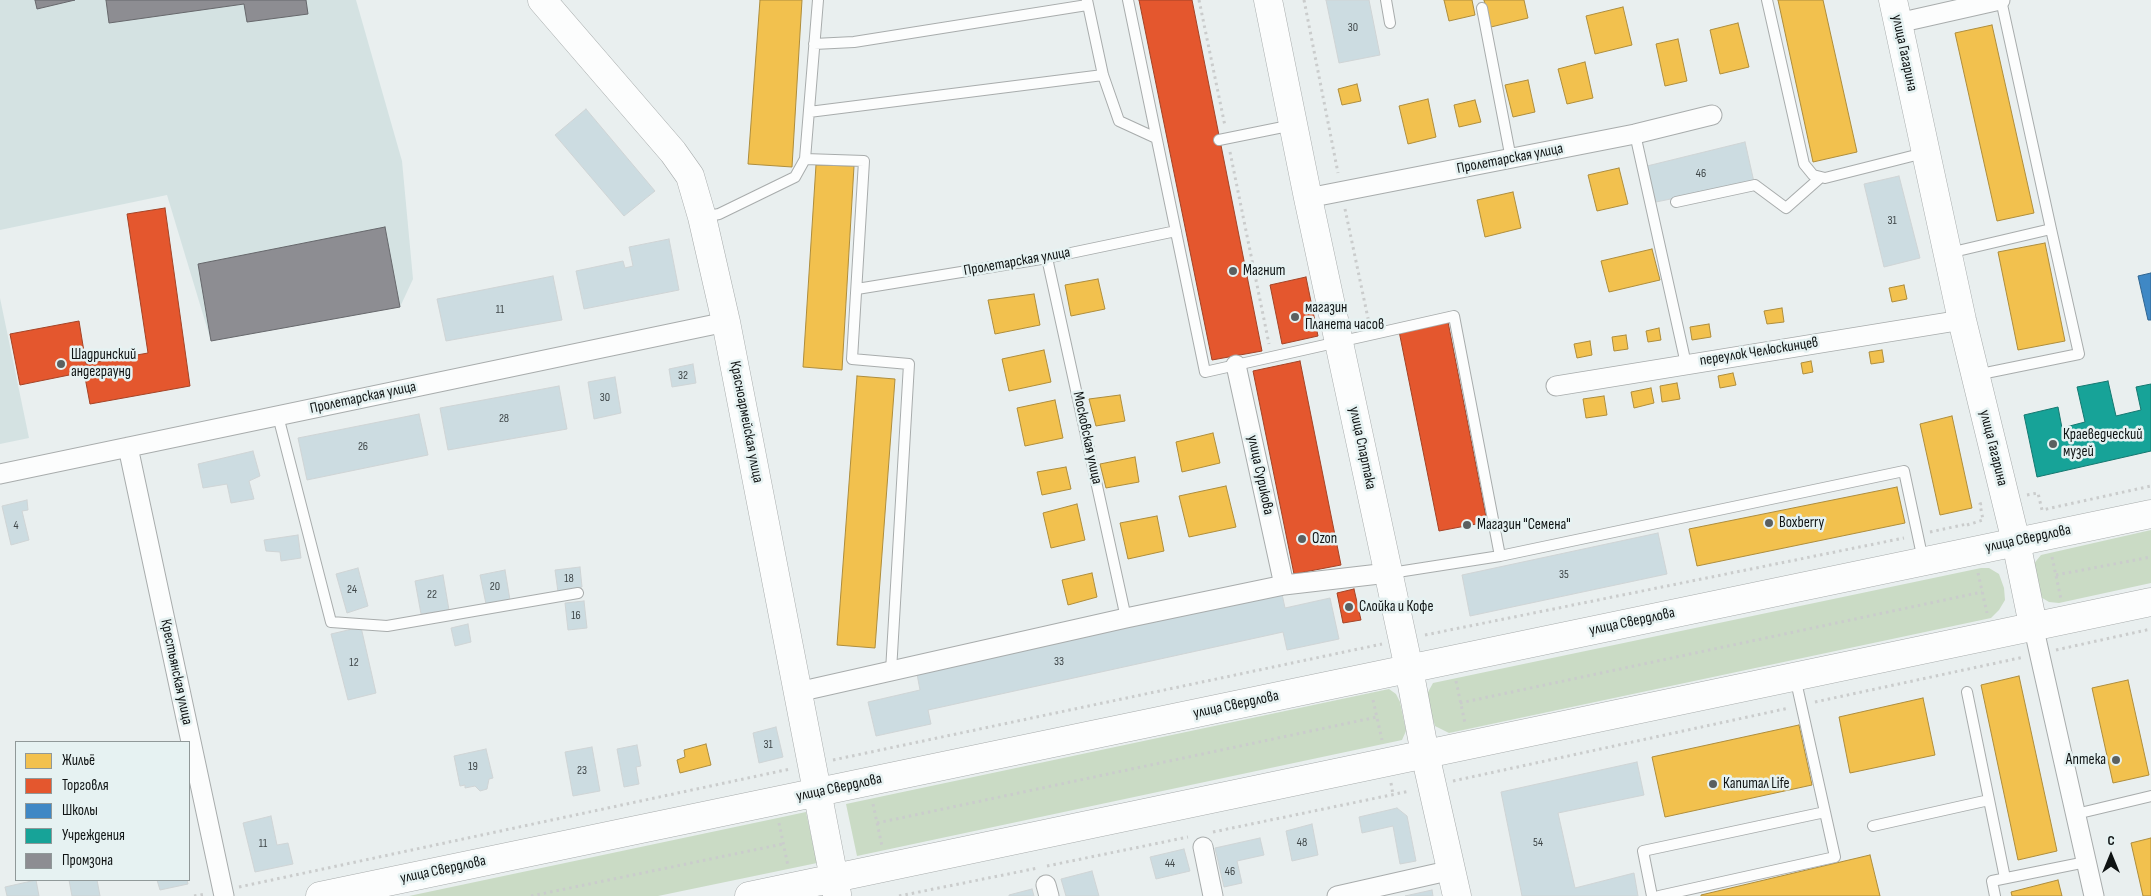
<!DOCTYPE html>
<html>
<head>
<meta charset="utf-8">
<style>
  body { margin:0 }
  #map { position:relative; width:2151px; height:896px; overflow:hidden; background:#e9efef; font-family:"Sofia Sans Condensed",sans-serif }
  canvas { display:block }
  .legend { position:absolute; left:15px; top:741px; width:175px; height:140px; box-sizing:border-box; background:#e6f2f2; border:1px solid #909999; margin:0; padding:6px 9px; list-style:none; font-size:15px; color:#0f1313 }
  .legend li { display:flex; align-items:center; gap:10px; height:25px }
  .legend b { width:25px; border:1px solid #909999 }
  .north { position:absolute; left:2086px; top:831px; width:50px; height:50px; -webkit-text-stroke:4px #e6f2f2; paint-order:stroke; rotate:0deg; font-size:14px; font-weight:700; line-height:20px; text-align:center; color:#0f1313 }
  .north::after { content:''; display:block; margin:auto; width:18px; height:22px; background:#0f1313; clip-path:polygon(50% 0,100% 100%,50% 72%,0 100%) }
</style>
</head>
<body>
<div id="map">
<canvas width="2151" height="896"></canvas>
<ul class="legend">
<li><b style="height:14px;background:#f2c14e"></b>Жильё</li>
<li><b style="height:14px;background:#e4572e"></b>Торговля</li>
<li><b style="height:14px;background:#3f88c5"></b>Школы</li>
<li><b style="height:14px;background:#17a398"></b>Учреждения</li>
<li><b style="height:14px;background:#8d8d92"></b>Промзона</li>
</ul>
<div class="north">С</div>
</div>
<script>
const g = document.querySelector('canvas').getContext('2d');
g.lineJoin = 'round';
function fill(path, color) { g.fillStyle = color; g.fill(path, 'evenodd'); }
const shape = rows => new Path2D(rows.map(r => 'M' + r).join(''));
function strokePath(path, color, width, dash) { g.strokeStyle = color; g.lineWidth = width; g.lineCap = dash ? 'butt' : 'round'; g.setLineDash(dash || []); g.stroke(path); }
function drawText(font, color, halo, rows, align = 'center') {
  g.font = font + ' "Sofia Sans Condensed",sans-serif'; g.lineWidth = 5; g.setLineDash([]); g.textBaseline = 'middle'; g.strokeStyle = halo; g.fillStyle = color; for (const [text, x, y, turn = 0] of rows) {
    g.save(); g.translate(x, y); g.rotate((+turn || 0) * Math.PI / 180); g.textAlign = isNaN(turn) ? turn : align; if (halo) g.strokeText(text, 0, 0); g.fillText(text, 0, 0); g.restore();
  }
}
const built = shape([
  [0,0,356,0,402,161,413,279,400,307,211,341,167,195,0,230],
  [0,298,29,438,0,444]
]);
const green = shape([
  [2151,530,2151,583,2059,603,2049,602,2039,596,2032,566,2041,555],
  [1981,568,1989,568,1999,574,2004,588,2005,600,1999,610,1991,618,1449,733,1435,726,1431,713,1427,694,1433,683],
  [1389,689,1396,694,1400,702,1406,731,1402,740,857,856,846,804],
  [806,812,817,863,658,896,409,896]
]);
const homes = shape([
  [760,0,802,0,792,167,748,164,760,0],
  [1444,0,1472,0,1475,15,1449,21,1444,0],
  [1484,0,1524,0,1528,18,1491,27,1484,0],
  [1778,0,1823,0,1857,152,1813,162,1778,0],
  [1623,7,1632,45,1595,54,1586,16,1623,7],
  [1738,23,1749,67,1720,74,1710,30,1738,23],
  [1992,25,2034,213,1997,221,1955,33,1992,25],
  [1678,39,1687,81,1665,86,1656,44,1678,39],
  [1585,62,1593,98,1567,104,1558,69,1585,62],
  [1528,80,1535,112,1513,117,1505,85,1528,80],
  [1357,84,1361,101,1342,105,1338,89,1357,84],
  [1428,99,1436,137,1408,144,1399,106,1428,99],
  [1475,100,1481,122,1459,127,1454,105,1475,100],
  [816,165,854,166,842,370,803,367,816,165],
  [1619,168,1628,204,1597,211,1588,175,1619,168],
  [1513,192,1521,228,1485,237,1477,200,1513,192],
  [2045,243,2065,341,2018,350,1998,252,2045,243],
  [1652,249,1660,280,1609,292,1601,261,1652,249],
  [1098,279,1105,309,1071,316,1065,285,1098,279],
  [1904,285,1907,299,1892,302,1889,288,1904,285],
  [1034,294,1040,325,995,334,988,300,1034,294],
  [1782,308,1784,322,1767,324,1764,311,1782,308],
  [1709,324,1711,337,1692,340,1690,327,1709,324],
  [1659,328,1661,340,1648,342,1646,331,1659,328],
  [1626,335,1628,349,1614,351,1612,337,1626,335],
  [1590,341,1592,355,1577,358,1574,344,1590,341],
  [1044,350,1051,382,1009,391,1002,359,1044,350],
  [1882,350,1884,362,1871,364,1869,352,1882,350],
  [1811,361,1813,372,1803,374,1801,363,1811,361],
  [1733,373,1736,385,1720,388,1718,376,1733,373],
  [857,376,895,379,875,648,837,645,857,376],
  [1677,383,1680,399,1662,402,1660,386,1677,383],
  [1651,388,1654,403,1634,408,1631,392,1651,388],
  [1120,395,1125,421,1096,426,1089,399,1120,395],
  [1604,396,1607,415,1586,418,1583,399,1604,396],
  [1055,400,1063,438,1025,446,1017,408,1055,400],
  [1952,416,1972,508,1940,515,1920,424,1952,416],
  [1213,433,1220,463,1182,472,1176,442,1213,433],
  [1135,457,1139,482,1106,488,1100,464,1135,457],
  [1066,467,1071,489,1042,495,1037,472,1066,467],
  [1226,486,1236,527,1189,537,1179,496,1226,486],
  [1897,487,1905,523,1697,566,1689,529,1897,487],
  [1077,504,1085,540,1051,548,1043,513,1077,504],
  [1157,516,1164,551,1128,559,1120,523,1157,516],
  [1092,573,1097,597,1068,605,1062,580,1092,573],
  [2019,676,2057,851,2018,860,1981,685,2019,676],
  [2128,680,2149,775,2113,783,2092,688,2128,680],
  [1923,698,1935,755,1850,773,1839,717,1923,698],
  [1799,725,1812,785,1665,817,1652,757,1799,725],
  [706,744,711,765,680,773,677,760,685,757,684,750,706,744],
  [2151,838,2151,896,2143,896,2131,843,2151,838],
  [1870,855,1880,896,1701,896,1701,895,1870,855],
  [2058,880,2062,896,2012,896,2011,892,2058,880]
]);
const shops = shape([
  [1139,0,1192,0,1262,351,1212,360,1139,0],
  [165,208,190,386,90,404,84,372,20,385,10,334,79,321,86,364,148,353,127,214,165,208],
  [1306,277,1318,336,1282,344,1270,285,1306,277],
  [1448,322,1487,522,1439,531,1399,331,1448,322],
  [1300,361,1341,565,1294,574,1253,371,1300,361],
  [1354,589,1361,620,1343,623,1337,593,1354,589]
]);
const schools = shape([
  [2151,273,2151,320,2148,320,2138,276,2151,273]
]);
const public = shape([
  [2108,381,2116,416,2141,410,2136,387,2151,384,2151,451,2037,477,2024,415,2058,407,2062,428,2085,422,2077,387,2108,381]
]);
const industry = shape([
  [35,0,75,0,37,9,35,0],
  [106,0,306,0,308,14,247,22,244,4,109,23,106,0],
  [385,227,400,307,211,341,198,264,385,227]
]);
const building = shape([
  [1326,0,1369,0,1380,55,1339,63,1326,0],
  [586,109,655,191,624,216,555,135,586,109],
  [1745,142,1754,182,1656,202,1647,166,1745,142],
  [1899,176,1920,258,1884,267,1864,184,1899,176],
  [669,239,679,290,584,309,576,271,623,261,625,268,633,266,629,247,669,239],
  [553,276,562,320,446,341,437,299,553,276],
  [693,364,696,383,672,387,669,369,693,364],
  [615,377,621,413,594,419,588,382,615,377],
  [559,386,567,429,448,450,440,408,559,386],
  [419,414,428,455,307,480,298,438,419,414],
  [253,451,260,476,249,481,254,499,231,503,227,484,203,488,198,464,253,451],
  [27,500,28,510,22,511,29,540,11,545,2,506,27,500],
  [1658,533,1667,574,1470,616,1462,575,1658,533],
  [298,535,301,558,281,561,280,552,266,551,264,540,298,535],
  [580,567,582,587,558,592,555,570,580,567],
  [358,568,368,606,347,613,336,574,358,568],
  [505,570,510,600,486,604,480,575,505,570],
  [443,575,449,610,421,614,415,581,443,575],
  [1282,594,1285,608,1330,598,1339,639,1287,650,1283,632,928,710,931,724,876,736,868,702,920,690,917,674,1282,594],
  [584,601,587,628,568,630,565,603,584,601],
  [468,624,471,642,455,646,451,628,468,624],
  [361,627,376,693,348,700,331,634,361,627],
  [776,727,783,757,759,763,753,733,776,727],
  [637,745,641,766,636,767,639,784,624,787,617,749,637,745],
  [592,747,600,791,573,796,565,752,592,747],
  [486,749,493,778,489,779,487,789,480,791,475,786,465,788,465,785,460,786,454,756,486,749],
  [1637,762,1644,795,1558,813,1575,888,1634,873,1638,896,1522,896,1501,792,1637,762],
  [1397,808,1407,816,1416,861,1400,864,1393,826,1362,833,1359,817,1397,808],
  [271,816,277,845,288,843,293,864,255,872,243,823,271,816],
  [1312,824,1318,855,1292,861,1286,831,1312,824],
  [1260,838,1264,855,1237,861,1242,883,1224,887,1215,848,1260,838],
  [1184,849,1190,871,1156,879,1150,857,1184,849],
  [1092,871,1099,896,1066,896,1061,879,1092,871],
  [36,880,39,896,7,896,5,887,36,880],
  [69,880,97,880,100,896,72,896,69,880],
  [157,880,187,880,188,884,160,890,157,880],
  [1032,889,1034,896,1009,896,1009,895,1032,889],
  [1432,890,1433,896,1405,896,1432,890]
]);
const path = shape([
  [1199,0,1225,126],
  [1304,0,1338,173],
  [1230,152,1269,344],
  [1345,209,1369,323],
  [2027,495,2038,493,2042,510,2151,486],
  [1967,525,1983,520,1980,504,1984,503],
  [1930,532,1967,524],
  [2052,557,2061,599],
  [1978,573,1987,613],
  [2056,575,2151,557],
  [1425,635,1904,538],
  [2056,650,2151,629],
  [1456,681,1465,723],
  [1373,700,1382,740],
  [1815,702,2024,657],
  [1460,703,1982,592],
  [833,760,1382,644],
  [1453,781,1789,708],
  [1391,783,1393,795],
  [873,804,882,846],
  [779,823,788,866],
  [877,823,1377,717],
  [1213,832,1410,791],
  [1047,866,1188,837],
  [239,887,790,769],
  [194,896,206,894],
  [531,896,783,844],
  [899,896,1038,868]
]);
const lane = shape([
  [818,0,805,159,864,161,852,359,909,364,891,671],
  [1087,0,1103,75,1119,121,1156,138],
  [1128,0,1205,372,1454,316,1500,556],
  [1386,0,1390,23],
  [1767,0,1804,164,1813,175,1825,178,1924,153],
  [2001,0,2051,229],
  [1482,8,1511,159],
  [814,44,854,42,1087,5],
  [809,112,1103,75],
  [1635,134,1686,364],
  [1219,140,1293,125],
  [1676,202,1755,185,1786,208,1821,177],
  [703,217,719,214,795,177,805,159],
  [1949,253,2051,229,2079,354,1976,375],
  [1047,258,1126,618],
  [857,289,1047,258,1176,231],
  [278,416,331,622,387,626,578,593],
  [1391,573,1500,556,1904,471,1923,560],
  [1967,692,2005,878],
  [2076,814,2151,796],
  [1873,826,1989,800],
  [1652,896,1643,851,1825,812,1795,677],
  [1659,896,1835,857,1825,812],
  [1995,896,1992,881,2086,862]
]);
const street = shape([
  [1898,23,2000,0],
  [1308,198,1635,134,1712,115],
  [1236,365,1284,585],
  [1556,386,1962,320],
  [128,447,224,896],
  [0,474,726,322],
  [2033,625,2094,896],
  [798,692,1126,618,1284,585,1388,573],
  [1203,847,1213,896],
  [1046,885,1049,896],
  [1337,896,1452,870]
]);
const secondary = shape([
  [542,0,673,152,690,176,702,217,726,322,837,894],
  [1268,0,1308,198,1409,669,1425,754,1457,896],
  [1893,0,1962,320,2016,542,2033,625],
  [320,896,2151,514],
  [749,896,2151,602]
]);
const markers = [
  [1233,271,5,"#5b6060"],
  [1295,317,5,"#5b6060"],
  [61,364,5,"#5b6060"],
  [2053,444,5,"#5b6060"],
  [1769,523,5,"#5b6060"],
  [1467,525,5,"#5b6060"],
  [1302,539,5,"#5b6060"],
  [1349,607,5,"#5b6060"],
  [2116,760,5,"#5b6060"],
  [1713,784,5,"#5b6060"]
];
const numberNames = [
  ["30",1353,28],
  ["46",1701,174],
  ["31",1892,221],
  ["11",500,310],
  ["32",683,376],
  ["30",605,398],
  ["28",504,419],
  ["26",363,447],
  ["4",16,526],
  ["35",1564,575],
  ["18",569,579],
  ["20",495,587],
  ["24",352,590],
  ["22",432,595],
  ["16",576,616],
  ["33",1059,662],
  ["12",354,663],
  ["31",768,745],
  ["19",473,767],
  ["23",582,771],
  ["48",1302,843],
  ["54",1538,843],
  ["11",263,844],
  ["44",1170,864],
  ["46",1230,872]
];
const streetNames = [
  ["улица Гагарина",1904,53,78],
  ["Пролетарская улица",1510,159,-11],
  ["Пролетарская улица",1017,262,-10],
  ["переулок Челюскинцев",1759,352,-9],
  ["Пролетарская улица",363,398,-12],
  ["Красноармейская улица",746,422,79],
  ["Московская улица",1087,438,78],
  ["улица Спартака",1362,448,78],
  ["улица Гагарина",1993,448,76],
  ["улица Сурикова",1260,475,78],
  ["улица Свердлова",2028,539,-12],
  ["улица Свердлова",1632,622,-12],
  ["Крестьянская улица",176,672,78],
  ["улица Свердлова",1236,705,-12],
  ["улица Свердлова",839,788,-12],
  ["улица Свердлова",443,870,-12]
];
const poiNames = [
  ["Магнит",1243,271],
  ["магазин",1305,308],
  ["Планета часов",1305,325],
  ["Шадринский",71,355],
  ["андеграунд",71,372],
  ["Краеведческий",2063,435],
  ["музей",2063,452],
  ["Boxberry",1779,523],
  ["Магазин \"Семена\"",1477,525],
  ["Ozon",1312,539],
  ["Слойка и Кофе",1359,607],
  ["Аптека",2106,760,"right"],
  ["Капитал Life",1723,784]
];
fill(built, '#d4e2e2');
fill(green, '#cadbc5');
fill(homes, '#f2c14e');
strokePath(homes, '#ae8d3c', 1);
fill(shops, '#e4572e');
strokePath(shops, '#a44326', 1);
fill(schools, '#3f88c5');
strokePath(schools, '#316590', 1);
fill(public, '#17a398');
strokePath(public, '#157870', 1);
fill(industry, '#8d8d92');
strokePath(industry, '#67686c', 1);
fill(building, '#ccdce1');
strokePath(building, '#cfd4d5', 1);
strokePath(lane, '#a8acac', 12);
strokePath(street, '#a8acac', 21);
strokePath(secondary, '#a8acac', 29);
strokePath(path, '#cacccc', 3, [2.5, 4]);
strokePath(lane, '#fcfdfd', 10);
strokePath(street, '#fcfdfd', 19);
strokePath(secondary, '#fcfdfd', 28);
for (const [x, y, r, color] of markers) { const dot = new Path2D(); dot.arc(x, y, r, 0, 2 * Math.PI); g.fillStyle = color; g.fill(dot); strokePath(dot, '#e6f2f2', 2); }
drawText('12px', '#3f4648', null, numberNames);
drawText('15px', '#0f1313', '#e6f2f2', streetNames);
drawText('15px', '#0f1313', '#e6f2f2', poiNames, 'left');
</script>
</body>
</html>
